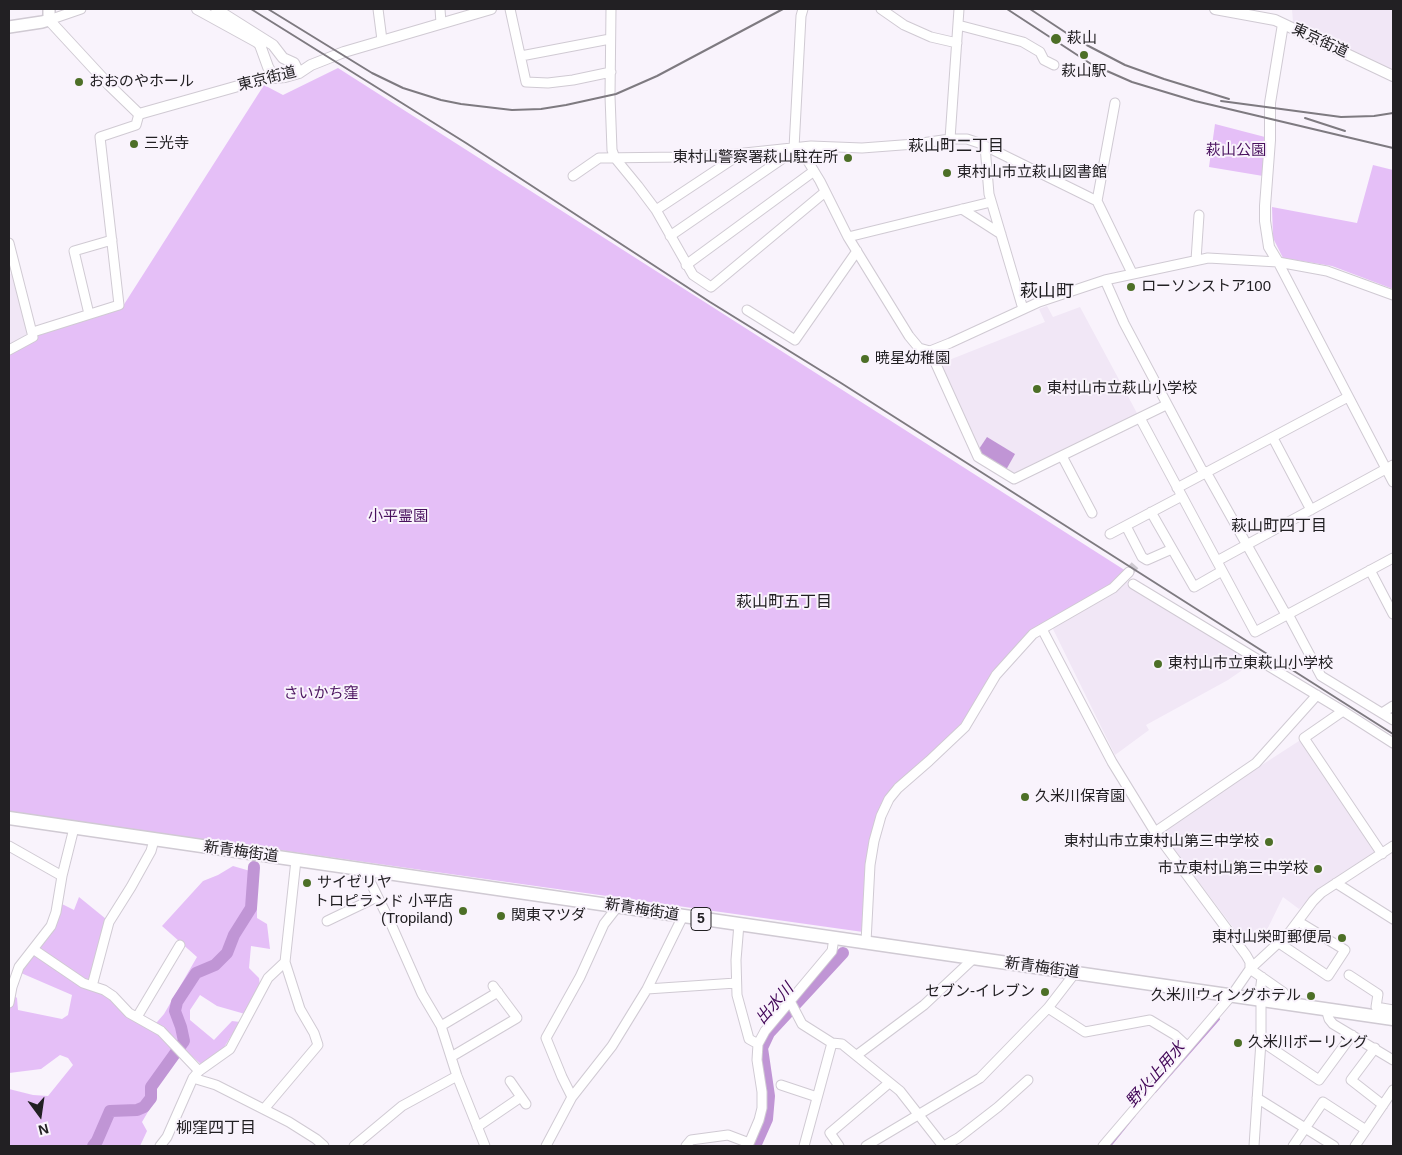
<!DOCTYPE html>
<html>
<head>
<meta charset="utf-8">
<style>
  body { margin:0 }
  #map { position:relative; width:1402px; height:1155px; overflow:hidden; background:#f9f3fc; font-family:Arial,sans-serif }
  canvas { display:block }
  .frame { position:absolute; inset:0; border:10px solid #222023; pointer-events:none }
  .north { position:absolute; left:15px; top:1090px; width:50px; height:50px; -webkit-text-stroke:4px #f9f3fc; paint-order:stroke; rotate:166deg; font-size:14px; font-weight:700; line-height:20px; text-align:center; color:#222023 }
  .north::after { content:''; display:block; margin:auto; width:18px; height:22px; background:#222023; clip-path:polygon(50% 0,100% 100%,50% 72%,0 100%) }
</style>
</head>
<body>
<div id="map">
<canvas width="1402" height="1155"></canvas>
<div class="frame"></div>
<div class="north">N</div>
</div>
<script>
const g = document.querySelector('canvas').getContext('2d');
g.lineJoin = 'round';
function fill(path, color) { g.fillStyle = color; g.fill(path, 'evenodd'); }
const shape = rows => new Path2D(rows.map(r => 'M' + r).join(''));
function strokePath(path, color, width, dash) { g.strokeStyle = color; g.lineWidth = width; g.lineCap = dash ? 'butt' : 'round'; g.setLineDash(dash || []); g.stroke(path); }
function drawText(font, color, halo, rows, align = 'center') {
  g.font = font + ' Arial,"Noto Sans JP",sans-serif'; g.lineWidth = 4; g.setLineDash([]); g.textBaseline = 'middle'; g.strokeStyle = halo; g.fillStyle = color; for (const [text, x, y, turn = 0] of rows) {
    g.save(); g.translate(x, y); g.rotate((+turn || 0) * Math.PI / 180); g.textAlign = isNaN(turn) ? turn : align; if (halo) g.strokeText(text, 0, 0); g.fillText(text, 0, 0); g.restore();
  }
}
const built = shape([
  [1292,9,1393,9,1393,71,1293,22],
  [9,273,13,275,28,332,26,335,9,345],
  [1047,306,1053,317,1080,307,1138,415,1014,476,979,456,939,364,1045,322,1039,309],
  [1124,580,1251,658,1241,671,1228,680,1146,725,1149,730,1115,755,1052,627],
  [1302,739,1376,852,1322,888,1299,909,1283,897,1263,938,1257,929,1242,939,1160,831]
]);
const green = shape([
  [338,68,1126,571,1111,587,1049,623,1031,630,992,673,964,726,938,751,880,813,863,932,9,812,9,353,36,331,123,306,264,85,283,95],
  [1215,124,1265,137,1263,176,1209,167],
  [1373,165,1393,170,1393,289,1332,266,1283,258,1273,238,1272,207,1357,223],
  [233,866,257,873,257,918,267,924,270,949,251,946,249,968,259,978,260,986,245,1014,217,1006,200,995,190,1010,190,1020,214,1040,232,1021,240,1022,223,1049,202,1065,186,1051,180,1055,154,1087,152,1105,142,1122,147,1131,140,1146,9,1146,9,1089,33,1095,48,1096,73,1065,68,1058,60,1055,41,1069,9,1073,9,991,17,998,18,1010,62,1019,68,1015,72,995,21,973,24,964,62,904,74,910,79,897,106,919,89,988,106,994,121,1011,151,1029,164,1014,197,957,162,926,203,881,218,875]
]);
const water = shape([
  [987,437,1015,454,1006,470,977,452]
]);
const stream = shape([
  [1155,1092,1219,1019],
  [1110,1146,1135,1115]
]);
const river = shape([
  [93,1146,97,1141,110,1111,137,1110,144,1107,151,1098,151,1087,184,1041,181,1027,175,1011,177,1002,196,973,215,965,227,953,234,935,251,908,254,867],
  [755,1146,767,1119,769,1096,762,1048,769,1033,843,953]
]);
const minorTunnel = shape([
  [1129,572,1138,562]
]);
const minor = shape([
  [378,9,382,40],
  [440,9,441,23],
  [510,9,526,82,548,83,573,80,611,72],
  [611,9,610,96,612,150,615,158,638,186,656,210,693,275,711,287,825,192],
  [881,9,904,25,931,37,957,43],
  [49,20,81,9],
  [958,25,1023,42,1040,52,1044,60,1054,65],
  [521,56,610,39],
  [950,139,959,9],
  [985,146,989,194,1023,309],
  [798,147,806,158,820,181,848,237,909,336,919,348,930,351,950,343,1039,302,1105,280,1208,258,1278,262,1327,271,1393,295],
  [794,148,801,16,803,9],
  [573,176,599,158,682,157,735,154,811,146,862,148,915,144,950,139,967,139,979,143,1097,201,1132,273],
  [1097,201,1115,103],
  [962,209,1001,234],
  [656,210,733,159,735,154],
  [670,236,798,148],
  [848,237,991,202],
  [9,243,33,337,9,350],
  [1196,260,1199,215],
  [1278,262,1393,482],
  [686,265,814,171],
  [1105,280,1124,323,1202,470,1206,472,1284,611,1288,614,1321,676,1393,720],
  [747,310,795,340,857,251],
  [89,314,74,251,112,240],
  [33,332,119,305,100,137,136,125,139,114],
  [930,351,978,457,1014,479,1166,405],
  [1140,418,1255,632,1393,558],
  [1273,438,1311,510],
  [1062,456,1092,513],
  [1177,488,1348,397],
  [1151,512,1194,587,1222,571],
  [1126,526,1142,557,1147,560,1172,549],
  [1110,534,1182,496],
  [1217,561,1393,465],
  [1370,570,1393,614],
  [1133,584,1343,711,1393,743],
  [1042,629,1112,762,1155,832,1246,955,1250,962,1250,969,1283,992,1291,1003],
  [1343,711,1304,738,1382,854],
  [1382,713,1393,706],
  [1155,832,1256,763,1317,695],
  [9,846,62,876,56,912,51,926,19,967,12,987,9,1003],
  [364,869,391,924,422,994,441,1026,457,1076,485,1146],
  [62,876,74,828],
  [1336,883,1393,919],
  [327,921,377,897],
  [739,924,736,960,737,995,749,1039,758,1044],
  [866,942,870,865,874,841,881,816,889,799,898,788,929,761,965,727,996,675,1033,634,1113,588,1129,572],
  [1279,943,1328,976,1345,950,1299,922],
  [33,949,83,983,104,990,113,996,129,1013,161,1031,199,1071],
  [1349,975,1378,994,1376,1007,1393,1010],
  [92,986,109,922,131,887,151,851,154,840],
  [647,989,736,983],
  [1259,1000,1262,977],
  [790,1001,802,1024,832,1043,842,1044,900,1091,943,1146],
  [1048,1008,1085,1032,1150,1020,1175,1035,1187,1046],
  [1326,1009,1329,1019,1333,1024,1393,1060],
  [137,1017,180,945],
  [441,1026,498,992],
  [1261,1041,1319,1080,1352,1035],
  [1375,1048,1351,1080,1383,1105],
  [857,1055,924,1005,974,958],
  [451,1057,517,1018,493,986],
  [193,1078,216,1085,289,1122,316,1139,324,1146],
  [510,1081,526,1104],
  [781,1085,817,1097],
  [572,1097,562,1077,546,1038,580,977,604,924,618,906],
  [1257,1098,1334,1146],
  [264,1109,318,1045,314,1033,300,1009,285,962],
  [477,1127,521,1097],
  [160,1146,167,1137,193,1078,199,1071,230,1049,268,978,285,962,296,860],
  [354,1146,402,1106,457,1076],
  [546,1146,572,1097,612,1046,647,989,683,916],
  [686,1146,691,1140,728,1135,749,1143],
  [748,1146,759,1120,762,1108,762,1092,757,1060,758,1044,765,1031,832,951,834,938],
  [804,1146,832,1043],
  [839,1146,830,1133,889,1083],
  [866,1146,980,1078,1048,1008,1075,973],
  [944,1146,958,1138,998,1107,1028,1080],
  [1103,1146,1232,995,1250,969,1289,933,1313,901,1321,893,1393,846],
  [1254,1146,1261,1041,1261,1000],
  [1293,1146,1323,1102,1366,1130],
  [1355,1146,1393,1090]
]);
const tertiary = shape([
  [197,9,257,42,260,45,268,67,274,78],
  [216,9,273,45,283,58,294,63,299,73],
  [1215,9,1275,20,1393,76],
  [49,20,109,85,139,114,263,79,285,77,299,73,311,65,344,52,491,9],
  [1278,262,1269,247,1265,221,1265,206,1270,140,1270,103,1283,24]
]);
const secondary = shape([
  [9,27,42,22,49,20,49,9]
]);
const primary = shape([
  [9,818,1393,1019]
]);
const rail = shape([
  [251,9,466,143,710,302,841,383,1393,734],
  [268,9,372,73,403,88,441,100,461,104,512,110,541,109,566,105,616,94,657,76,783,9],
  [1007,9,1091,64,1132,82,1195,101,1393,148],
  [1030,9,1077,40,1125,65,1164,79,1229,99],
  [1221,101,1341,117,1374,116,1393,113],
  [1305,118,1345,131]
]);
const markers = [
  [1056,39,6,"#4d6f27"],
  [1084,55,5,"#4d6f27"],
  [79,82,5,"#4d6f27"],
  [134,144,5,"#4d6f27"],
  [848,158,5,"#4d6f27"],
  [947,173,5,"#4d6f27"],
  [1131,287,5,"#4d6f27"],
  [865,359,5,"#4d6f27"],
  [1037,389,5,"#4d6f27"],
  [1158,664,5,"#4d6f27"],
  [1025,797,5,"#4d6f27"],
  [1269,842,5,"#4d6f27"],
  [1318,869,5,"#4d6f27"],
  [307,883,5,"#4d6f27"],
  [463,911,5,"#4d6f27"],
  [501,916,5,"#4d6f27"],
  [1342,938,5,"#4d6f27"],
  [1045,992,5,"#4d6f27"],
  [1311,996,5,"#4d6f27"],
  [1238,1043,5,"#4d6f27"]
];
const shields = [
  [701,919,20]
];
const shieldNames = [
  ["5",701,919]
];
const poiNames = [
  ["萩山",1067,39],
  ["萩山駅",1084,72,"center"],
  ["おおのやホール",89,82],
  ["三光寺",144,144],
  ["東村山警察署萩山駐在所",838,158,"right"],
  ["東村山市立萩山図書館",957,173],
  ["ローソンストア100",1141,287],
  ["暁星幼稚園",875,359],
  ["東村山市立萩山小学校",1047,389],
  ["東村山市立東萩山小学校",1168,664],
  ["久米川保育園",1035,797],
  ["東村山市立東村山第三中学校",1259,842,"right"],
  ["市立東村山第三中学校",1308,869,"right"],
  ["サイゼリヤ",317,883],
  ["トロピランド 小平店",453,902,"right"],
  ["(Tropiland)",453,919,"right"],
  ["関東マツダ",511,916],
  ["東村山栄町郵便局",1332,938,"right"],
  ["セブン-イレブン",1035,992,"right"],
  ["久米川ウィングホテル",1301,996,"right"],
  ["久米川ボーリング",1248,1043]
];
const streetNames = [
  ["東京街道",1320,41,25],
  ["東京街道",267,79,-14],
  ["新青梅街道",241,852,8],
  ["新青梅街道",642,910,9],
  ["新青梅街道",1042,968,8]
];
const parkNames = [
  ["萩山公園",1236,151],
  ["小平霊園",398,517],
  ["さいかち窪",321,694]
];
const neighbourhoodNames = [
  ["萩山町二丁目",956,147],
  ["萩山町四丁目",1279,527],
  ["萩山町五丁目",784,603],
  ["柳窪四丁目",216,1129]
];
const waterNames = [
  ["出水川",775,1004,-49],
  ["野火止用水",1156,1075,-49]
];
const quarterNames = [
  ["萩山町",1047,292]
];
fill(built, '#f1e7f6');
fill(green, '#e5bff7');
fill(water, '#c095d5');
strokePath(stream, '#c095d5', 2);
strokePath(river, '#c095d5', 12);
strokePath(minorTunnel, '#cec9d1', 9, [9, 4.5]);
strokePath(minor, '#d0cad3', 11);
strokePath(tertiary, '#d0cad3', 12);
strokePath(secondary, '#d0cad3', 14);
strokePath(primary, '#d0cad3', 15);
strokePath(minor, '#fff', 9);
strokePath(tertiary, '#fff', 10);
strokePath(secondary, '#fff', 11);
strokePath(primary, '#fff', 12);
strokePath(rail, '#7e7a80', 2);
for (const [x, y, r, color] of markers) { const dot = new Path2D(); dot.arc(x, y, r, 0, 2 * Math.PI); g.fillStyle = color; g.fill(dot); strokePath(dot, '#f9f3fc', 2); }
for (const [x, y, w] of shields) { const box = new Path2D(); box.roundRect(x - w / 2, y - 11.5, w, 23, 4); g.fillStyle = '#f9f3fc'; g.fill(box); strokePath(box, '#222023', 1); }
drawText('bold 14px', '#222023', null, shieldNames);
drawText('15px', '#222023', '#f9f3fc', poiNames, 'left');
drawText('15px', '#222023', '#f9f3fc', streetNames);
drawText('15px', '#49115e', '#f9f3fc', parkNames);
drawText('16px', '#222023', '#f9f3fc', neighbourhoodNames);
drawText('italic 16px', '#410556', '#f9f3fc', waterNames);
drawText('18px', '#222023', '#f9f3fc', quarterNames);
</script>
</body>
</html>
